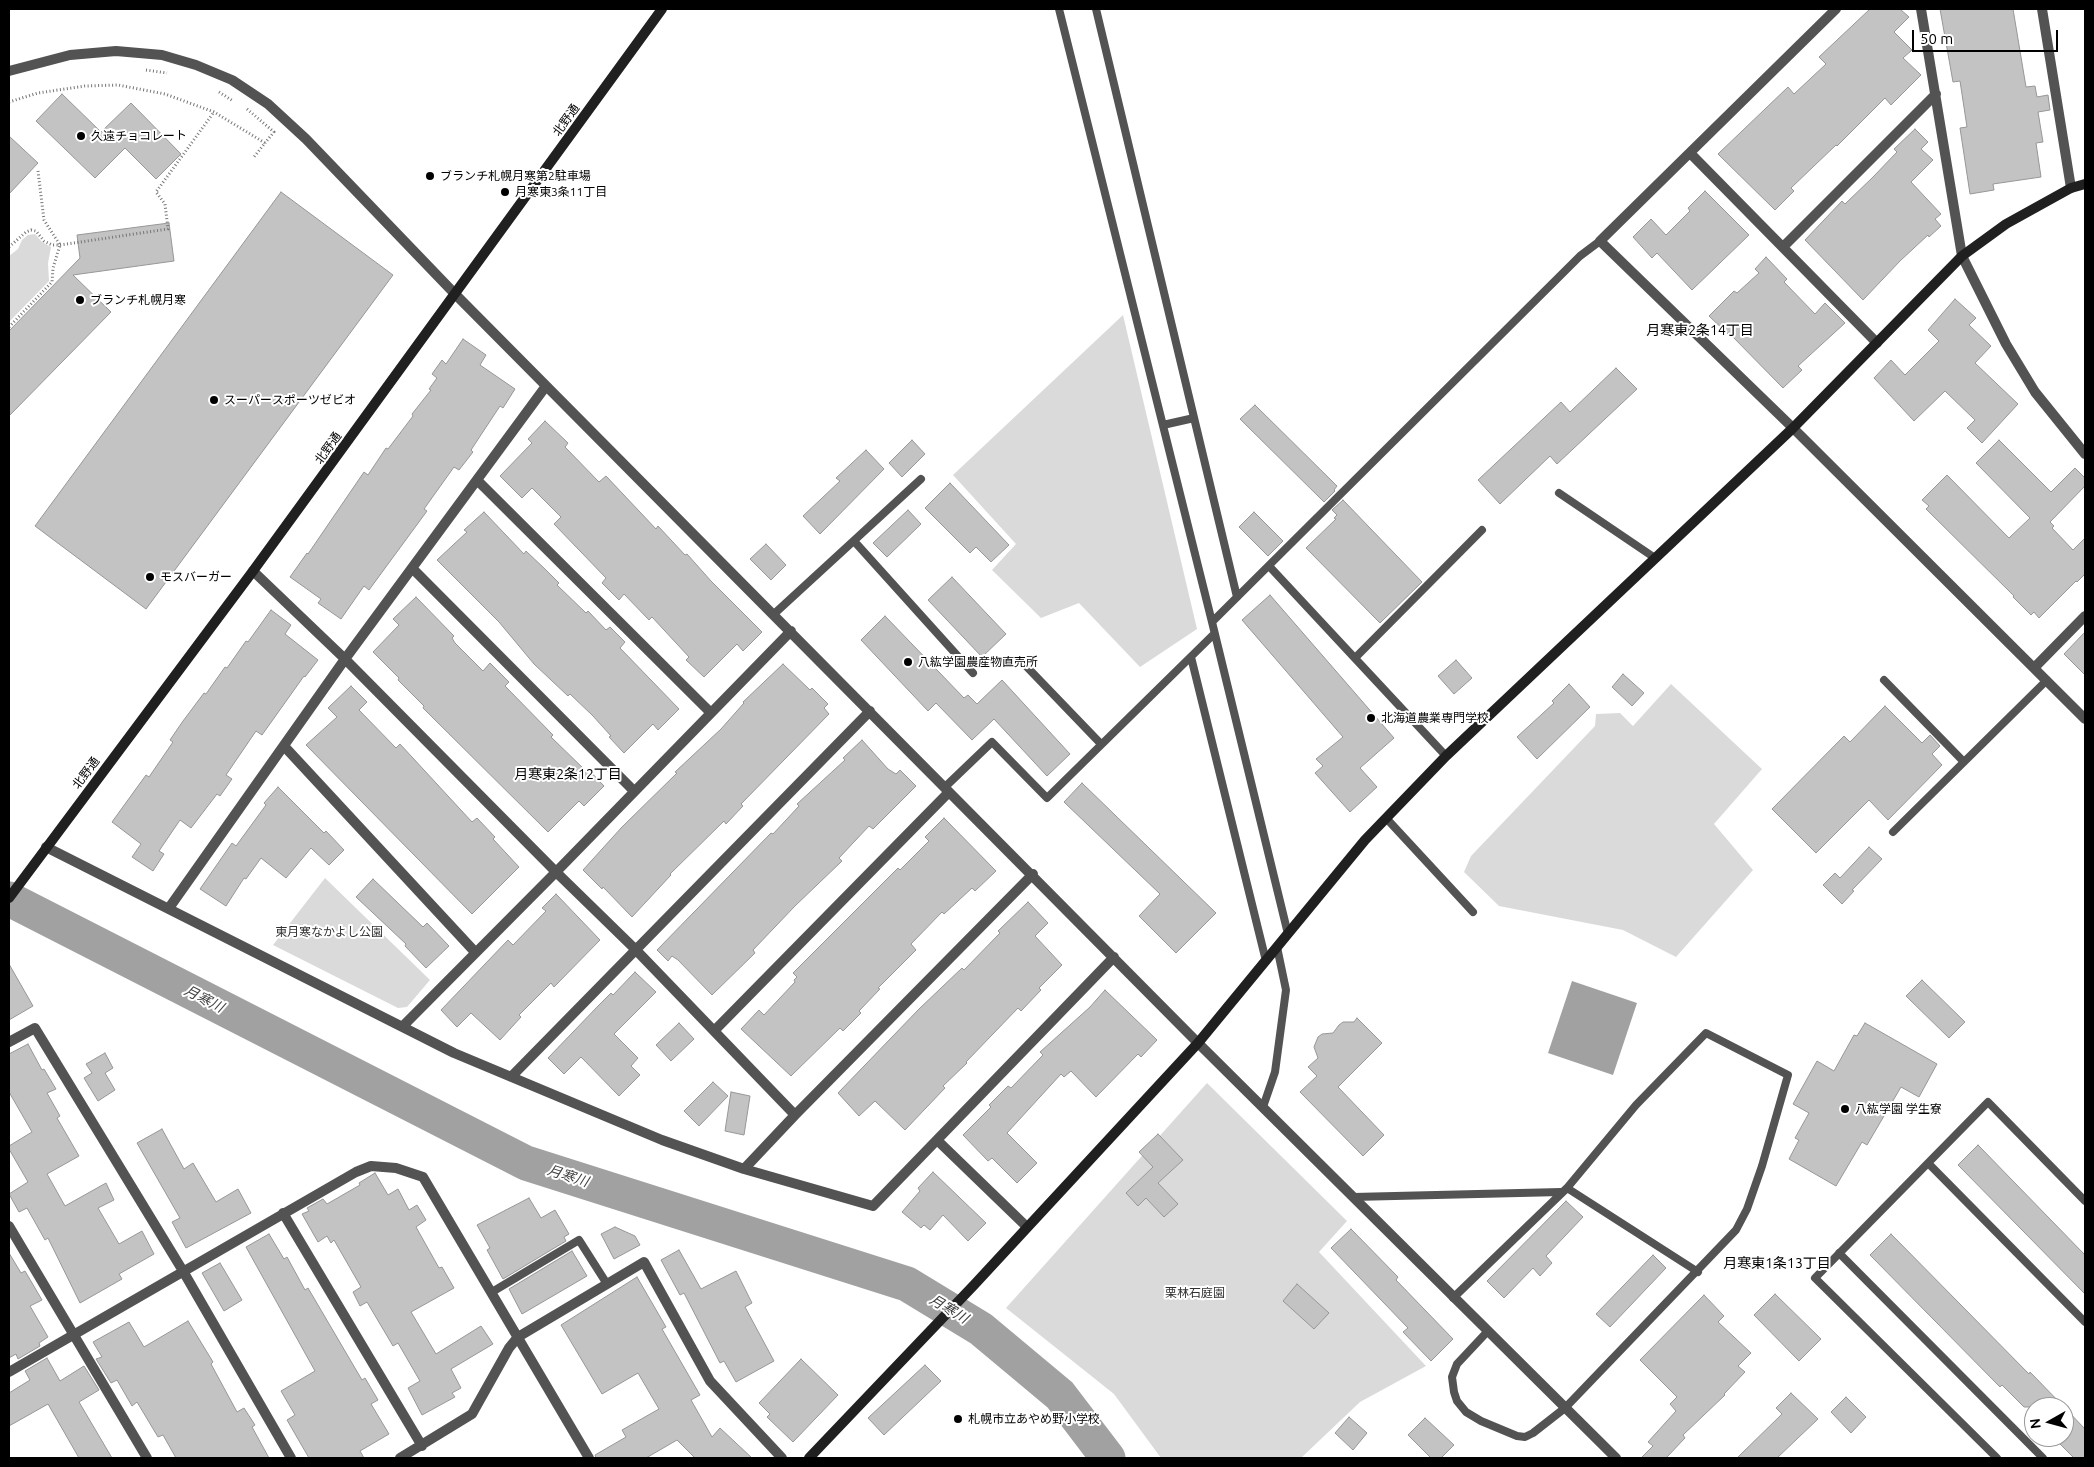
<!DOCTYPE html>
<html>
<head>
<meta charset="utf-8">
<style>
  body { margin:0 }
  #map { position:relative; width:2094px; height:1467px; overflow:hidden; background:#fff; font-family:Ubuntu,sans-serif }
  canvas { display:block }
  .frame { position:absolute; inset:0; border:10px solid #000; pointer-events:none }
  .north { position:absolute; left:2024px; top:1397px; width:50px; height:50px; box-sizing:border-box; background:#fff; border:1px solid #999; border-radius:50%; rotate:263deg; font-size:14px; font-weight:700; line-height:20px; text-align:center; color:#000 }
  .north::after { content:''; display:block; margin:auto; width:18px; height:22px; background:#000; clip-path:polygon(50% 0,100% 100%,50% 72%,0 100%) }
  .scale { position:absolute; left:1912px; top:30px; width:146px; height:22px; box-sizing:border-box; border:2px solid #000; border-top:0; padding-left:6px; font-size:15px; line-height:18px; white-space:nowrap; color:#000; -webkit-text-stroke:4px #fff; paint-order:stroke }
</style>
</head>
<body>
<div id="map">
<canvas width="2094" height="1467"></canvas>
<div class="frame"></div>
<div class="north">N</div>
<div class="scale">50 m</div>
</div>
<script>
const g = document.querySelector('canvas').getContext('2d');
g.lineJoin = 'round';
function fill(path, color) { g.fillStyle = color; g.fill(path, 'evenodd'); }
const shape = rows => new Path2D(rows.map(r => 'M' + r).join(''));
function strokePath(path, color, width, dash) { g.strokeStyle = color; g.lineWidth = width; g.lineCap = dash ? 'butt' : 'round'; g.setLineDash(dash || []); g.stroke(path); }
function drawText(font, color, halo, rows, align = 'center') {
  g.font = font + ' Ubuntu,"Noto Sans JP",sans-serif'; g.lineWidth = 4; g.setLineDash([]); g.textBaseline = 'middle'; g.strokeStyle = halo; g.fillStyle = color; for (const [text, x, y, turn = 0] of rows) {
    g.save(); g.translate(x, y); g.rotate((+turn || 0) * Math.PI / 180); g.textAlign = isNaN(turn) ? turn : align; if (halo) g.strokeText(text, 0, 0); g.fillText(text, 0, 0); g.restore();
  }
}
const green = shape([
  [35,234,42,242,51,247,48,263,49,281,9,322,9,256,18,249,22,240,28,235],
  [1123,315,1197,629,1140,667,1079,603,1041,618,992,570,1016,544,953,475],
  [1671,684,1762,769,1714,824,1753,870,1676,957,1623,930,1499,906,1464,872,1471,856,1595,726,1596,714,1620,713,1633,726],
  [325,878,430,980,407,1007,398,1008,273,945],
  [1207,1083,1347,1221,1319,1252,1426,1366,1360,1402,1301,1458,1161,1458,1114,1394,1006,1308]
]);
const water = shape([
  [1572,981,1637,1003,1613,1075,1548,1053]
]);
const river = shape([
  [9,899,526,1163,907,1284,981,1329,1060,1395,1108,1458]
]);
const building = shape([
  [1870,9,1900,9,1909,17,1894,32,1912,50,1903,58,1921,75,1891,105,1885,98,1837,146,1836,145,1791,188,1794,191,1775,210,1718,154,1788,87,1794,94,1826,64,1819,57,1870,9],
  [1940,9,2013,9,2026,87,2035,86,2037,97,2048,95,2050,110,2038,112,2043,142,2036,143,2041,177,1993,184,1994,190,1970,194,1960,128,1967,127,1960,81,1953,82,1940,9],
  [62,94,101,132,131,103,181,154,156,179,125,148,95,178,36,121,62,94],
  [1915,129,1928,142,1921,149,1933,160,1911,182,1941,214,1935,219,1941,226,1929,237,1928,235,1900,261,1863,300,1805,240,1842,201,1845,204,1873,177,1897,152,1894,149,1915,129],
  [9,136,38,163,9,194,9,136],
  [1705,191,1749,235,1692,290,1657,253,1652,258,1633,237,1651,219,1666,235,1690,211,1688,208,1705,191],
  [281,192,393,275,146,609,35,526,281,192],
  [169,223,174,261,73,275,111,312,9,416,9,331,80,258,77,235,169,223],
  [1766,257,1787,279,1784,282,1815,314,1825,303,1845,323,1798,366,1802,370,1783,388,1729,333,1728,334,1709,316,1734,291,1737,293,1759,273,1755,269,1766,257],
  [1955,299,1976,318,1969,325,1991,346,1975,363,2018,404,1982,443,1967,428,1975,420,1945,391,1914,421,1874,378,1891,360,1905,375,1939,341,1928,330,1955,299],
  [463,339,486,355,480,365,515,389,503,408,500,406,471,450,473,452,459,470,454,467,424,509,427,511,369,590,364,586,341,619,318,603,321,599,290,577,307,553,308,554,364,472,368,475,386,448,388,449,413,416,412,414,431,390,429,389,437,378,432,374,442,360,446,364,463,339],
  [1616,368,1637,389,1557,464,1550,456,1500,504,1478,480,1561,402,1570,412,1616,368],
  [1255,405,1337,486,1334,490,1335,491,1324,502,1240,419,1255,405],
  [545,421,568,443,565,447,599,482,606,476,656,529,658,526,685,555,687,554,711,581,762,632,743,651,737,644,704,677,686,660,689,657,652,617,649,620,624,594,619,600,602,583,606,578,554,524,561,517,532,488,522,498,500,476,532,443,528,439,545,421],
  [912,440,925,454,902,477,889,463,912,440],
  [1999,440,2051,492,2075,468,2085,478,2085,486,2050,522,2054,526,2052,528,2073,550,2085,538,2085,574,2077,582,2076,581,2039,618,2034,612,2031,615,2013,597,2014,596,1926,509,1929,506,1922,500,1947,475,2009,538,2030,518,1976,463,1999,440],
  [866,450,884,469,820,534,803,516,840,481,836,478,866,450],
  [950,483,1009,545,991,562,976,547,970,553,925,508,950,483],
  [1343,500,1422,582,1380,623,1306,548,1336,519,1334,518,1337,515,1332,510,1343,500],
  [908,510,921,524,887,557,873,543,908,510],
  [484,512,524,554,526,551,546,570,559,583,557,585,586,613,588,611,606,630,610,627,625,642,620,648,679,709,658,730,653,724,624,753,609,737,611,736,593,716,570,694,568,696,534,664,499,622,437,560,467,532,464,530,484,512],
  [1254,512,1283,541,1268,556,1239,527,1254,512],
  [766,544,786,565,771,580,750,559,766,544],
  [952,577,1006,634,982,657,928,600,952,577],
  [1270,595,1394,738,1360,768,1377,787,1350,812,1315,773,1323,766,1316,759,1343,737,1242,620,1270,595],
  [416,597,454,636,452,638,455,643,483,671,490,663,509,682,505,686,553,735,551,737,586,771,588,769,604,786,584,806,579,801,548,832,423,708,424,706,398,680,399,678,373,652,399,625,393,619,416,597],
  [271,610,291,625,285,634,318,660,305,677,304,676,262,735,256,731,226,775,232,779,220,796,217,794,191,828,180,820,159,851,164,854,153,871,132,857,141,844,112,822,146,775,149,777,173,742,170,740,183,721,204,693,206,694,225,667,227,668,246,641,248,642,271,610],
  [885,616,964,698,968,695,977,704,1002,680,1070,754,1047,776,994,719,972,740,936,703,928,711,861,640,885,616],
  [2085,632,2085,675,2064,654,2085,632],
  [1456,660,1472,678,1454,694,1438,676,1456,660],
  [783,664,810,690,812,688,828,704,824,708,829,714,741,804,743,806,726,824,724,821,670,874,671,875,632,917,603,887,602,889,583,870,622,827,677,773,675,772,721,729,744,703,743,702,783,664],
  [1623,674,1644,693,1632,706,1612,687,1623,674],
  [1569,684,1590,707,1537,759,1517,737,1554,703,1552,701,1569,684],
  [351,686,367,702,359,710,396,748,400,744,472,822,477,818,495,837,493,839,519,867,472,914,306,745,337,717,328,708,351,686],
  [1885,706,1922,743,1930,735,1940,746,1932,754,1942,765,1888,820,1869,800,1816,853,1772,809,1844,736,1850,742,1885,706],
  [862,740,888,769,896,774,900,770,916,786,873,829,869,826,839,858,842,861,795,906,753,950,755,953,712,995,678,960,672,956,668,961,657,950,771,833,773,834,799,806,797,804,845,760,843,758,862,740],
  [1082,783,1216,913,1176,953,1139,916,1160,894,1064,802,1082,783],
  [278,787,324,833,326,831,344,850,329,865,311,848,286,878,261,858,246,879,244,878,226,906,200,889,232,843,236,846,266,805,264,803,278,787],
  [944,818,996,871,975,891,972,888,944,914,942,912,911,944,916,950,878,988,880,989,859,1011,861,1013,843,1031,840,1028,791,1076,741,1029,759,1010,764,1015,795,982,794,980,797,977,793,973,898,868,900,870,929,841,925,837,944,818],
  [1869,847,1882,859,1852,890,1854,891,1842,904,1823,885,1835,873,1840,878,1869,847],
  [373,879,423,927,427,923,449,946,426,968,405,946,406,944,356,897,373,879],
  [556,894,600,940,554,987,551,983,519,1015,521,1017,500,1040,471,1013,457,1027,441,1010,508,940,513,945,546,911,542,908,556,894],
  [1028,902,1048,923,1035,936,1062,965,1039,988,1041,990,1021,1011,1018,1008,966,1062,967,1063,943,1086,945,1088,905,1130,875,1101,859,1116,838,1093,919,1009,962,968,964,970,1000,933,998,931,1028,902],
  [9,964,33,1006,9,1020,9,964],
  [635,972,656,992,614,1034,638,1058,631,1066,640,1075,619,1096,581,1057,564,1074,548,1058,598,1006,611,993,613,995,635,972],
  [1922,980,1965,1022,1949,1038,1906,996,1922,980],
  [1105,990,1157,1040,1141,1057,1138,1054,1096,1097,1071,1071,1064,1077,1061,1074,1007,1133,1037,1163,1017,1183,992,1158,988,1161,963,1135,991,1107,989,1105,1008,1086,1011,1088,1043,1055,1040,1052,1090,1007,1105,990],
  [1357,1018,1382,1043,1338,1087,1384,1135,1363,1156,1300,1092,1317,1076,1308,1067,1318,1058,1314,1047,1318,1037,1322,1034,1333,1033,1339,1025,1343,1022,1354,1022,1357,1018],
  [679,1023,694,1039,671,1061,656,1045,679,1023],
  [1865,1023,1937,1064,1919,1097,1901,1087,1867,1145,1862,1142,1836,1186,1789,1159,1799,1140,1795,1138,1809,1113,1793,1104,1817,1061,1834,1071,1854,1035,1857,1036,1865,1023],
  [28,1044,42,1070,44,1069,56,1089,47,1093,60,1116,57,1118,79,1156,47,1174,65,1206,106,1183,114,1200,98,1208,119,1244,142,1231,154,1254,119,1274,122,1279,80,1303,48,1238,45,1240,27,1208,19,1212,9,1194,28,1182,9,1149,9,1146,32,1132,9,1092,9,1054,28,1044],
  [105,1053,113,1068,105,1073,115,1090,98,1101,84,1078,92,1073,86,1064,105,1053],
  [713,1082,728,1096,699,1126,684,1111,713,1082],
  [731,1092,750,1096,744,1135,725,1131,731,1092],
  [162,1129,184,1169,193,1163,216,1202,238,1189,251,1213,186,1248,172,1222,180,1218,137,1143,162,1129],
  [1158,1134,1183,1160,1158,1183,1178,1204,1164,1217,1146,1198,1138,1206,1126,1193,1153,1167,1139,1152,1158,1134],
  [1978,1145,2085,1255,2085,1294,1958,1165,1978,1145],
  [933,1172,986,1223,968,1241,943,1215,930,1230,924,1225,921,1228,902,1212,920,1191,918,1188,933,1172],
  [375,1173,388,1195,398,1189,409,1210,417,1205,426,1220,416,1227,439,1268,442,1267,454,1288,411,1312,436,1354,481,1326,493,1344,451,1369,461,1388,452,1393,455,1397,422,1415,408,1388,420,1381,398,1343,393,1346,367,1302,360,1306,353,1292,361,1287,334,1240,331,1243,327,1236,318,1242,302,1214,309,1211,307,1208,323,1199,327,1204,360,1185,359,1183,375,1173],
  [529,1198,541,1218,555,1210,569,1234,564,1237,566,1241,503,1279,487,1250,490,1248,477,1225,529,1198],
  [1566,1201,1583,1217,1546,1256,1552,1263,1540,1276,1533,1268,1504,1298,1487,1281,1566,1201],
  [615,1227,635,1236,640,1245,614,1259,601,1234,615,1227],
  [1351,1229,1398,1277,1396,1280,1453,1339,1431,1361,1403,1332,1408,1328,1331,1248,1351,1229],
  [269,1234,284,1259,287,1257,305,1290,308,1288,362,1380,365,1378,378,1400,371,1404,389,1434,360,1451,364,1458,309,1458,287,1420,295,1415,281,1391,315,1371,246,1247,269,1234],
  [1891,1234,2029,1374,2030,1372,2064,1407,2024,1407,2002,1385,2000,1387,1870,1255,1891,1234],
  [679,1250,701,1289,736,1271,752,1303,745,1307,774,1361,736,1382,724,1361,720,1363,684,1293,680,1295,661,1260,679,1250],
  [572,1251,587,1276,522,1314,509,1289,572,1251],
  [9,1253,21,1273,25,1271,42,1300,30,1306,48,1337,39,1343,40,1346,18,1359,16,1354,9,1358,9,1253],
  [1653,1255,1666,1268,1610,1327,1596,1314,1653,1255],
  [220,1263,242,1300,224,1311,202,1273,220,1263],
  [637,1277,666,1327,662,1329,700,1395,691,1400,712,1437,720,1428,752,1458,695,1458,677,1440,646,1458,596,1458,595,1455,626,1437,622,1430,659,1409,638,1373,602,1394,561,1325,637,1277],
  [1297,1284,1329,1313,1314,1329,1283,1301,1297,1284],
  [1775,1294,1821,1339,1799,1361,1754,1315,1775,1294],
  [1704,1295,1724,1316,1718,1322,1751,1353,1738,1366,1745,1372,1724,1394,1725,1395,1683,1435,1685,1438,1666,1458,1641,1458,1653,1446,1648,1442,1676,1411,1670,1404,1677,1397,1640,1360,1704,1295],
  [188,1321,213,1362,211,1364,237,1412,244,1408,255,1425,252,1427,269,1458,176,1458,163,1435,158,1437,137,1402,132,1406,117,1380,111,1383,96,1359,102,1357,93,1342,129,1322,144,1347,188,1321],
  [47,1358,60,1381,84,1366,99,1390,79,1402,112,1458,79,1458,48,1404,9,1426,9,1393,30,1380,25,1371,47,1358],
  [801,1359,838,1395,793,1442,767,1417,770,1414,759,1403,801,1359],
  [925,1365,941,1381,884,1435,868,1418,925,1365],
  [1791,1393,1818,1419,1777,1458,1737,1458,1782,1414,1776,1408,1791,1393],
  [1846,1397,1866,1417,1851,1433,1831,1412,1846,1397],
  [2064,1407,2085,1429,2085,1458,2074,1458,2053,1437,2064,1437,2064,1407],
  [1349,1417,1367,1433,1353,1450,1335,1433,1349,1417],
  [1425,1418,1454,1445,1441,1458,1431,1458,1408,1435,1425,1418]
]);
const path = shape([
  [146,70,167,73],
  [219,92,233,101],
  [9,102,38,93,85,86,118,85,165,94,214,112,265,143,254,157],
  [247,109,274,132,265,143],
  [9,247,26,232,31,230,36,231,44,241,52,245,60,245,168,229,165,204,156,192,214,112],
  [9,327,52,282,53,268,60,245,44,220,38,171]
]);
const lane = shape([
  [1059,9,1212,622],
  [1096,9,1237,597],
  [1163,425,1194,418],
  [1559,493,1655,558],
  [854,541,973,673],
  [1269,566,1446,756],
  [774,614,921,479],
  [1191,657,1266,961],
  [1355,658,1482,530],
  [1026,666,1101,744],
  [1884,680,1964,762],
  [945,787,992,742,1047,798,1214,634],
  [1386,818,1473,912],
  [1893,832,2047,680],
  [1288,934,1212,622,1580,256,1600,241],
  [1263,1107,1275,1072,1286,990,1277,947],
  [1928,1163,2085,1322],
  [1567,1188,1698,1272],
  [1353,1197,1561,1192],
  [1839,1253,2043,1458],
  [492,1292,579,1240,607,1284],
  [1453,1298,1567,1188,1636,1105,1706,1033,1788,1075,1762,1166,1747,1209,1736,1230,1565,1408,1533,1433,1525,1437,1517,1436,1481,1421,1466,1412,1457,1401,1454,1392,1452,1377,1457,1364,1487,1332],
  [1997,1458,1815,1278,1988,1102,2085,1201]
]);
const street = shape([
  [1836,9,1600,241,1793,428,2085,719],
  [1921,9,1962,256,2006,344,2035,392,2085,454],
  [2042,9,2071,188],
  [9,71,70,55,116,51,162,55,196,65,232,80,268,104,306,139,455,294,1198,1043,1616,1458],
  [1691,154,1877,343],
  [1783,247,1936,94],
  [477,480,711,713],
  [412,568,634,791],
  [253,571,345,659,556,872,635,949,795,1115],
  [2034,668,2085,616],
  [284,746,475,952],
  [46,847,454,1053,662,1140,744,1169,873,1206,1114,957],
  [169,908,345,659,546,386],
  [402,1027,556,872,791,631],
  [714,1031,949,792],
  [9,1042,35,1028,183,1271,291,1458],
  [511,1077,870,711],
  [937,1140,1027,1227],
  [744,1169,795,1115,1033,874],
  [283,1213,422,1446],
  [9,1226,147,1458],
  [9,1372,356,1172,371,1166,396,1168,423,1177,589,1458],
  [400,1458,472,1414,509,1348,518,1337,644,1262,710,1381,782,1458]
]);
const secondary = shape([
  [9,898,253,571,662,9],
  [809,1458,974,1285,1198,1043,1365,840,1446,756,1793,428,1962,256,2006,224,2071,188,2085,184]
]);
const markers = [
  [81,136,5,"#000"],
  [430,176,5,"#000"],
  [505,192,5,"#000"],
  [80,300,5,"#000"],
  [214,400,5,"#000"],
  [150,577,5,"#000"],
  [908,662,5,"#000"],
  [1371,718,5,"#000"],
  [1845,1109,5,"#000"],
  [958,1419,5,"#000"]
];
const streetNames = [
  ["北野通",566,120,-54],
  ["北野通",328,448,-54],
  ["北野通",86,773,-53]
];
const poiNames = [
  ["久遠チョコレート",91,136],
  ["ブランチ札幌月寒第2駐車場",440,176],
  ["月寒東3条11丁目",515,192],
  ["ブランチ札幌月寒",90,300],
  ["スーパースポーツゼビオ",224,400],
  ["モスバーガー",160,577],
  ["八紘学園農産物直売所",918,662],
  ["北海道農業専門学校",1381,718],
  ["八紘学園 学生寮",1855,1109],
  ["札幌市立あやめ野小学校",968,1419]
];
const parkNames = [
  ["東月寒なかよし公園",329,932],
  ["栗林石庭園",1195,1293]
];
const neighbourhoodNames = [
  ["月寒東2条14丁目",1700,330],
  ["月寒東2条12丁目",568,774],
  ["月寒東1条13丁目",1777,1263]
];
const waterNames = [
  ["月寒川",204,999,27],
  ["月寒川",568,1176,18],
  ["月寒川",949,1309,31]
];
fill(green, '#dadada');
fill(water, '#a1a1a1');
strokePath(river, '#a1a1a1', 35);
fill(building, '#c3c3c3');
strokePath(building, '#979797', 1);
strokePath(path, '#757575', 3, [1, 2.5]);
strokePath(lane, '#535353', 8);
strokePath(street, '#535353', 10);
strokePath(secondary, '#202020', 10);
for (const [x, y, r, color] of markers) { const dot = new Path2D(); dot.arc(x, y, r, 0, 2 * Math.PI); g.fillStyle = color; g.fill(dot); strokePath(dot, '#fff', 2); }
drawText('12px', '#000', '#fff', streetNames);
drawText('12px', '#000', '#fff', poiNames, 'left');
drawText('12px', '#313131', '#fff', parkNames);
drawText('14px', '#000', '#fff', neighbourhoodNames);
drawText('italic 14px', '#424242', '#fff', waterNames);
</script>
</body>
</html>
